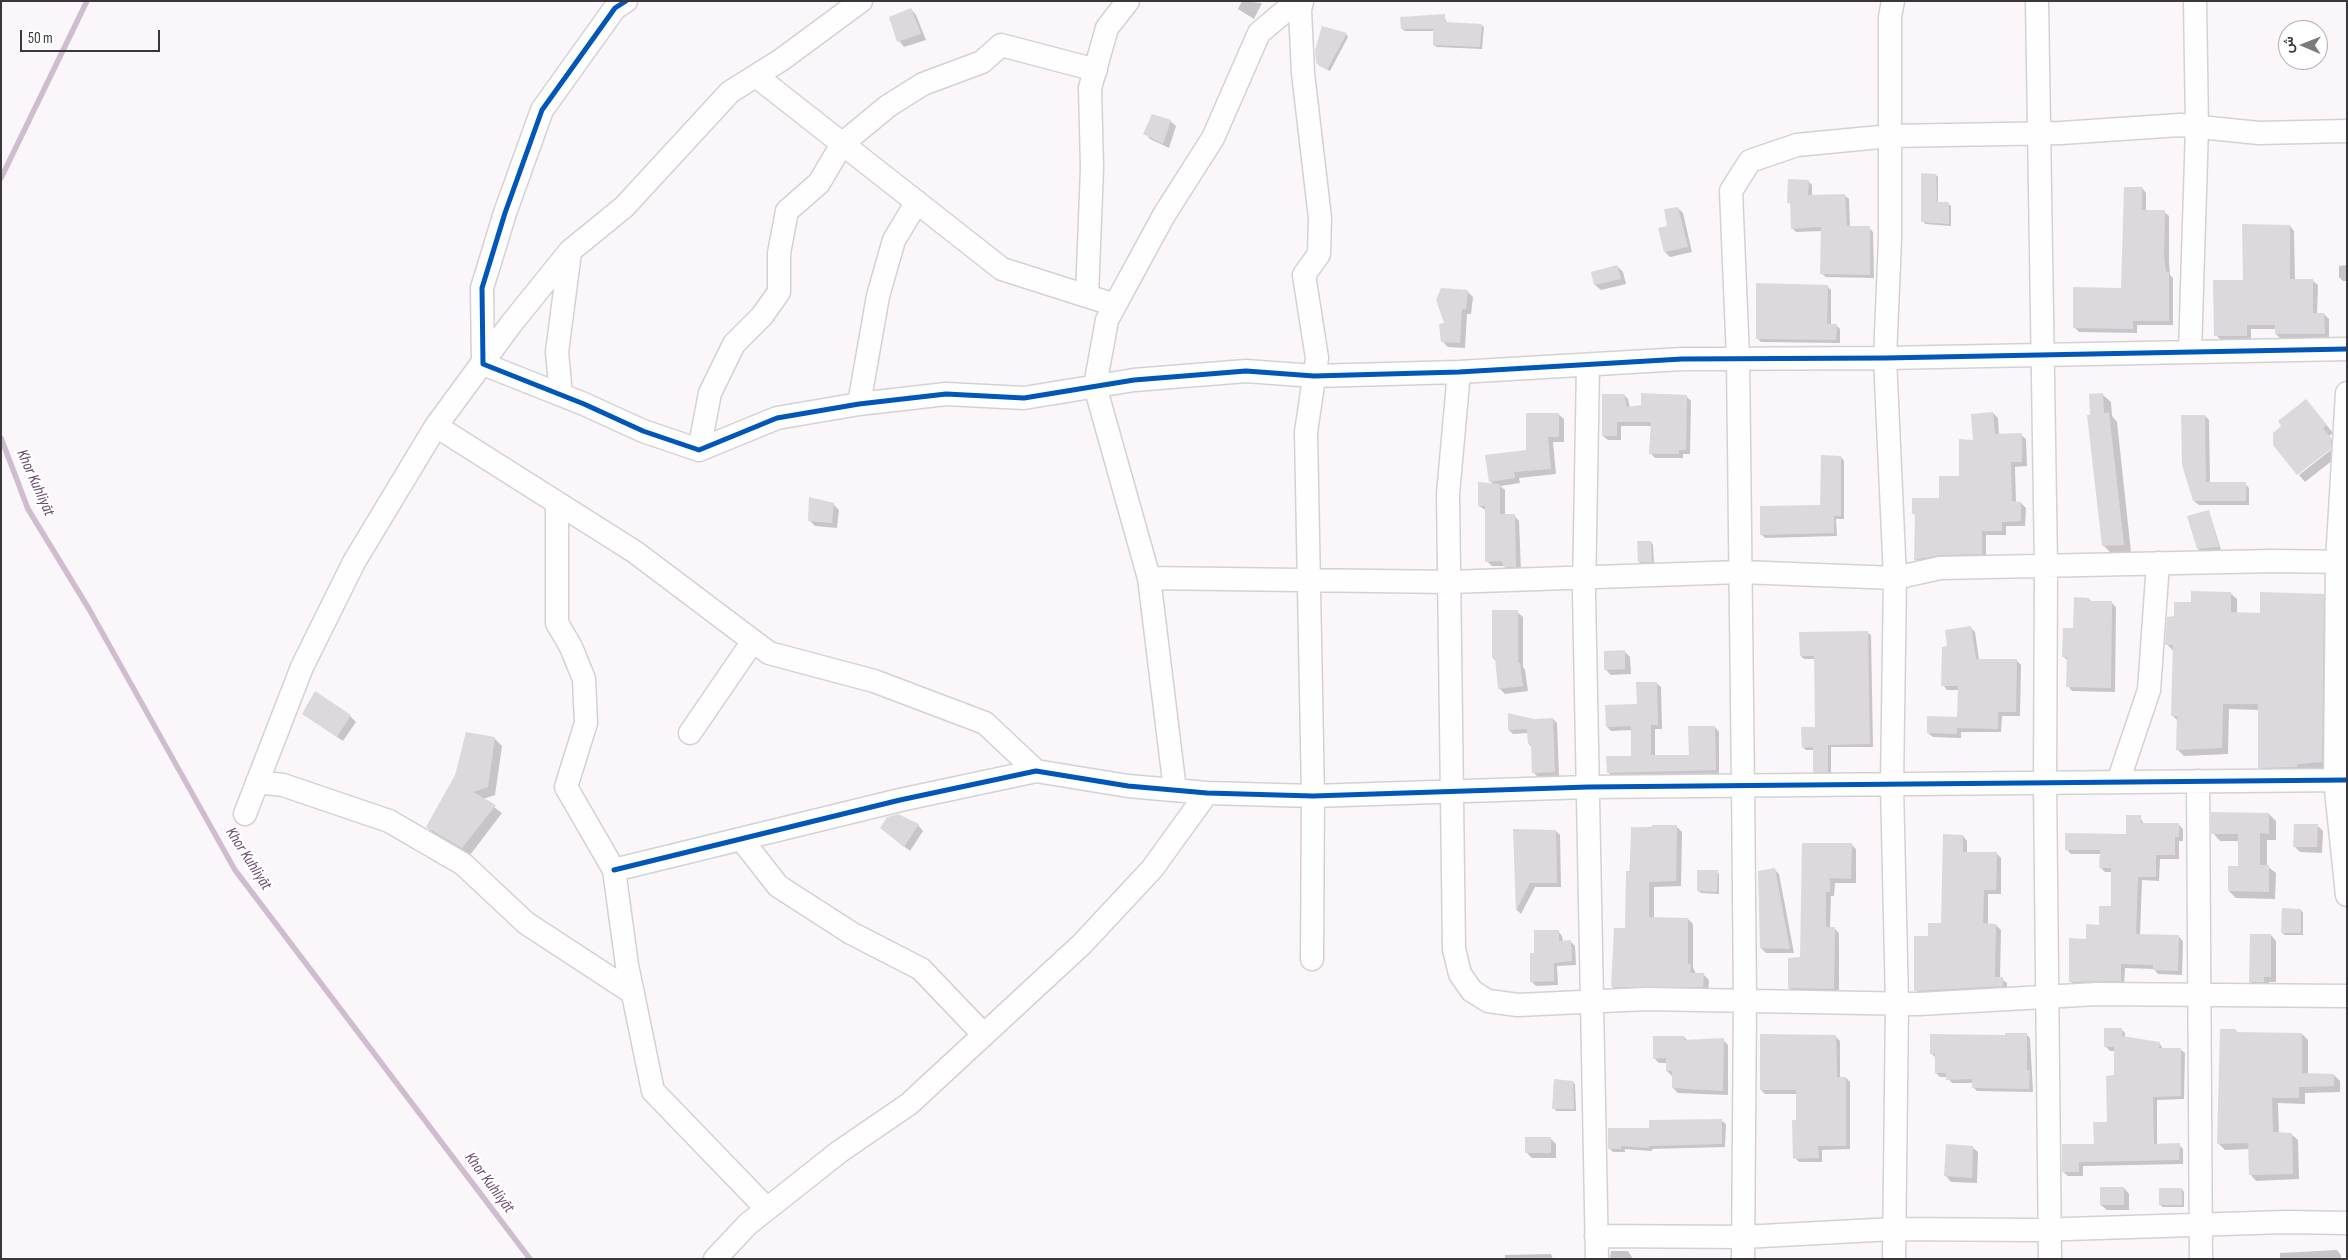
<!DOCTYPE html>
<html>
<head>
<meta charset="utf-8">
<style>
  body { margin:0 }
  #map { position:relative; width:2348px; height:1260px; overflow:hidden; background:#faf6fa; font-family:"Sofia Sans Condensed",Vazirmatn,sans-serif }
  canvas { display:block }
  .frame { position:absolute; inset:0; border:2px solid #3a373a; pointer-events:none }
  .north { position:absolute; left:2278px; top:20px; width:50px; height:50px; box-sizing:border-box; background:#fff; border:1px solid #b0afb0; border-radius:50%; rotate:271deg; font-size:14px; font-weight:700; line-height:20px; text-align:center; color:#3a373a }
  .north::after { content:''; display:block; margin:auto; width:18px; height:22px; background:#7d7a7d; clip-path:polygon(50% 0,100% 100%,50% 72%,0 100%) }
  .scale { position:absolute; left:20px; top:30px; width:140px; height:22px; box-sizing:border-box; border:2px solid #3a373a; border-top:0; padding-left:6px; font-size:15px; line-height:18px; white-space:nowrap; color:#3a373a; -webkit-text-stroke:4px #fff; paint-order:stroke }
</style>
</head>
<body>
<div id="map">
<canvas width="2348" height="1260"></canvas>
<div class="frame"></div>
<div class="north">ش</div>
<div class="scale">50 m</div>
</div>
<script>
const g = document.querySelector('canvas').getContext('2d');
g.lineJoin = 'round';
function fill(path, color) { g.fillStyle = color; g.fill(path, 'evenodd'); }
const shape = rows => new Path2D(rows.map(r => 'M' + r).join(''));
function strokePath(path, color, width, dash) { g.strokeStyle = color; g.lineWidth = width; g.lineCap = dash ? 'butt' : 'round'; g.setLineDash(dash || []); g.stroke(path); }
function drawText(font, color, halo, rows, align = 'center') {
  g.font = font + ' "Sofia Sans Condensed",sans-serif'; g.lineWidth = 5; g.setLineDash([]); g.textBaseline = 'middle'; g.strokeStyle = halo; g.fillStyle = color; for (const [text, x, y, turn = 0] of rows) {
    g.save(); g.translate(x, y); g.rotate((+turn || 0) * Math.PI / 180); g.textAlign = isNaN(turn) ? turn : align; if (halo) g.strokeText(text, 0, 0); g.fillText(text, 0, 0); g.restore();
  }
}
const shadow = shape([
  [1242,1,1262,3,1254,19,1238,9],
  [911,9,916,15,926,40,904,47,899,41],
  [1444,16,1447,23,1481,25,1484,27,1482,49,1437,47,1434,45,1434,31,1405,31,1402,29],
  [1346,34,1348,37,1330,71,1320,66,1317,63],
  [1170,121,1176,126,1169,148,1150,139,1145,133],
  [1936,175,1938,177,1938,203,1948,203,1951,206,1951,226,1925,224,1923,221],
  [1808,181,1812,185,1812,196,1844,195,1849,199,1850,227,1869,228,1873,232,1874,278,1826,277,1821,273,1822,231,1796,232,1792,228,1791,205,1789,202],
  [2142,188,2146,193,2146,211,2164,212,2169,216,2169,262,2170,275,2173,278,2173,325,2137,325,2137,333,2079,332,2074,327,2122,289],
  [1678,208,1683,213,1692,252,1670,257,1665,252,1668,227],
  [2290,226,2294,231,2295,280,2313,281,2318,285,2317,314,2324,314,2329,319,2329,339,2281,339,2276,334,2276,329,2251,329,2251,340,2221,340,2216,335,2244,281],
  [2347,265,2347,281,2343,281,2339,277,2339,266],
  [1617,266,1623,272,1626,284,1601,290,1595,285,1592,273],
  [1827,286,1831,290,1831,325,1836,325,1840,329,1840,343,1761,342,1757,338],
  [1467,291,1473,297,1471,314,1467,314,1465,348,1448,347,1443,342,1445,324],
  [1624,395,1628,399,1630,408,1686,396,1691,401,1690,454,1683,454,1683,458,1655,458,1650,453,1652,426,1621,426,1621,440,1608,440,1603,436],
  [2103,395,2111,402,2112,416,2117,422,2131,552,2111,553,2103,545,2091,416],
  [2306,400,2333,433,2329,436,2338,447,2338,456,2305,482,2299,475,2336,446,2335,444,2297,474],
  [1993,413,1998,418,1999,436,2021,435,2026,439,2027,466,2015,467,2016,503,2021,503,2026,508,2025,526,2006,526,2006,535,1986,535,1986,558,1920,564,1916,560,1916,516,1914,514,1940,499,1960,478,1974,441],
  [1558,414,1564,419,1564,442,1553,442,1556,474,1519,478,1520,483,1500,486,1505,490,1505,515,1514,515,1519,521,1521,571,1510,572,1504,566,1492,566,1487,561,1487,511,1479,506,1494,485,1490,481,1527,451],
  [2205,416,2209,420,2210,484,2245,484,2249,488,2249,505,2199,505,2194,501],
  [1841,457,1844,461,1844,519,1836,519,1837,536,1765,538,1761,534,1821,506],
  [833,504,839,510,837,528,815,526,809,520],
  [2209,511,2221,550,2200,551,2198,549],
  [1651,542,1653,545,1654,564,1642,564,1639,562],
  [2230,593,2237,599,2237,614,2261,614,2323,596,2329,602,2328,768,2266,773,2260,767,2259,710,2229,709,2228,754,2184,756,2177,749,2178,721,2172,715,2173,651,2167,644,2175,618,2193,604],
  [2089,599,2092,602,2112,603,2116,607,2115,692,2072,691,2068,686,2068,661,2064,657],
  [1517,612,1523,617,1523,667,1525,670,1528,691,1505,694,1499,688,1496,661,1493,658],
  [1971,628,1975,632,1979,660,2017,661,2021,665,2020,716,2002,716,2001,732,1961,732,1961,738,1933,737,1928,733,1959,718,1959,690,1947,690,1943,685,1948,648],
  [1867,632,1871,635,1873,747,1831,747,1831,774,1817,775,1814,771,1814,750,1806,750,1803,747,1816,728,1815,659,1804,659,1801,656],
  [1625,652,1630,657,1631,674,1611,675,1605,669],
  [1656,683,1661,687,1662,729,1655,729,1655,757,1690,756,1715,727,1719,732,1719,774,1612,777,1608,772,1633,757,1632,730,1611,731,1607,727,1638,706],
  [303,714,350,716,356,722,343,741],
  [1553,719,1557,723,1559,776,1538,777,1534,773,1533,748,1529,744,1528,733,1513,734,1509,730,1534,720],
  [494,738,502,746,495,795,483,799,502,813,470,855,435,835,427,827],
  [2269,814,2276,821,2276,840,2267,840,2267,866,2276,873,2275,899,2236,898,2229,891,2240,867,2239,841,2220,841,2213,833],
  [2140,817,2144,824,2179,825,2183,829,2183,841,2179,841,2179,859,2160,859,2159,881,2142,880,2140,936,2178,936,2183,941,2182,975,2158,974,2154,969,2125,968,2124,985,2075,986,2071,982,2087,940,2100,926,2112,907,2113,872,2105,872,2101,868,2101,854,2071,854,2066,849,2128,835],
  [918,825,923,831,910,851,887,833],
  [2317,825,2323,831,2322,853,2300,852,2295,847],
  [1676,826,1682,832,1681,886,1654,887,1654,918,1688,919,1693,924,1693,967,1696,974,1703,974,1709,980,1708,992,1618,992,1613,987,1626,929,1632,828],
  [1515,830,1556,831,1560,835,1561,887,1535,887,1521,914,1517,910],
  [1963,836,1967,841,1967,853,1996,853,2001,858,2001,894,1988,894,1988,925,1996,925,2001,930,2000,978,2007,983,2007,991,1920,995,1916,990,1930,937,1942,924],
  [1851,844,1856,849,1856,883,1835,883,1834,896,1831,896,1830,928,1834,928,1839,933,1839,994,1794,993,1789,988,1801,958,1803,845],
  [1774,869,1779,874,1794,953,1766,953,1761,948],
  [1717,871,1719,874,1719,894,1701,893,1698,891],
  [2300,910,2303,912,2303,935,2285,935,2282,933],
  [1558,931,1562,936,1563,942,1571,942,1575,946,1576,965,1557,966,1558,985,1536,986,1531,981,1535,954],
  [2271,935,2276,941,2276,982,2269,982,2269,987,2255,987,2250,982],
  [2121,1029,2125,1033,2125,1038,2160,1044,2163,1049,2180,1049,2185,1053,2184,1099,2157,1100,2157,1145,2179,1145,2183,1149,2183,1164,2083,1166,2083,1176,2068,1176,2063,1172,2095,1145,2108,1123,2116,1077,2115,1051,2110,1051,2106,1047],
  [2235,1030,2239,1033,2302,1034,2308,1040,2308,1074,2334,1075,2340,1081,2340,1092,2305,1093,2305,1104,2278,1103,2279,1134,2291,1134,2298,1140,2299,1179,2256,1181,2250,1174,2249,1149,2225,1150,2219,1144],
  [2026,1034,2030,1038,2033,1092,1977,1091,1973,1087,1973,1083,1952,1083,1947,1077,1940,1077,1936,1073,1936,1058,1931,1053],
  [1684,1037,1688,1041,1723,1040,1728,1045,1728,1095,1678,1093,1673,1088,1673,1077,1667,1071,1667,1063,1659,1063,1654,1058],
  [1836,1037,1840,1041,1840,1078,1846,1078,1850,1082,1850,1149,1822,1150,1822,1162,1799,1162,1795,1158,1797,1094,1765,1094,1761,1090],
  [1573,1082,1575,1084,1576,1111,1556,1111,1554,1108],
  [1722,1121,1726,1124,1725,1147,1652,1149,1652,1151,1625,1149,1625,1152,1613,1152,1609,1148,1650,1130],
  [1550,1138,1556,1144,1556,1158,1532,1158,1526,1152],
  [1972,1147,1978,1152,1977,1183,1951,1182,1946,1176],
  [2124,1188,2129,1194,2129,1210,2107,1210,2101,1205],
  [2182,1189,2184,1192,2184,1207,2163,1207,2160,1205],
  [2337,1250,2341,1255,2341,1259,2280,1259,2280,1253],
  [1611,1251,1628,1251,1633,1259,1610,1259],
  [1551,1254,1553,1259,1505,1259,1505,1255]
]);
const stream = shape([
  [1,178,87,1],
  [1,438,28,509,89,609,235,870,530,1259]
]);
const building = shape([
  [911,8,921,34,897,42,889,17],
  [1445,14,1445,22,1482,24,1480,47,1433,45,1433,29,1401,29,1400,17],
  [1322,26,1347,33,1327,70,1316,63,1315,50],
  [1152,114,1171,120,1163,144,1143,134],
  [1921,173,1936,174,1937,202,1949,202,1949,224,1921,222],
  [1788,179,1809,180,1808,195,1845,194,1847,226,1870,226,1870,275,1820,274,1821,227,1791,229,1790,203,1787,203],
  [2124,187,2142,187,2142,210,2165,210,2164,256,2166,272,2169,272,2169,321,2133,321,2133,329,2073,328,2073,287,2121,288],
  [1678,207,1688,247,1664,252,1658,228,1667,226,1664,209],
  [2242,224,2290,225,2290,279,2313,279,2313,313,2324,313,2325,334,2275,334,2275,325,2247,325,2247,336,2214,336,2213,280,2243,280],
  [1617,265,1621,279,1594,285,1591,272],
  [1756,283,1828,285,1827,324,1837,324,1836,340,1756,339],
  [1441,288,1468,290,1466,309,1462,309,1460,343,1441,342,1439,324,1444,323,1436,300],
  [1641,393,1687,395,1686,450,1679,450,1679,454,1649,454,1651,422,1617,422,1617,436,1602,436,1602,394,1624,394,1627,407,1641,405],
  [2103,393,2104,413,2109,412,2124,545,2102,546,2087,415,2090,415,2089,394],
  [2306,399,2327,425,2323,428,2331,438,2331,449,2297,475,2273,445,2273,433,2281,426,2278,421],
  [1993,412,1995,434,2022,433,2022,462,2011,462,2012,501,2021,502,2021,521,2002,522,2002,531,1982,531,1982,554,1940,555,1914,560,1915,514,1912,514,1912,498,1939,498,1939,476,1959,476,1959,439,1973,440,1971,414],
  [1526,413,1559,413,1559,437,1548,437,1551,469,1514,472,1515,478,1489,482,1485,455,1526,450],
  [2181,415,2205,415,2206,482,2246,482,2246,501,2193,501,2182,465],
  [1821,455,1841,456,1841,516,1834,516,1834,533,1760,535,1760,506,1820,505],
  [1478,482,1500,484,1500,514,1515,514,1516,567,1504,567,1502,561,1485,562,1485,506,1478,506],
  [809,497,834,503,832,523,808,521],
  [2209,510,2219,547,2197,549,2187,516],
  [1637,541,1651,541,1652,562,1638,562],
  [2191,591,2231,592,2231,612,2260,613,2260,592,2324,594,2322,762,2297,764,2297,767,2258,768,2258,704,2223,704,2222,748,2176,750,2177,716,2171,716,2173,645,2165,645,2167,617,2174,616,2174,602,2191,602],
  [2074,597,2089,598,2089,601,2112,601,2111,688,2066,687,2067,657,2062,657,2063,628,2073,628],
  [1492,610,1518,610,1518,663,1520,663,1523,686,1498,689,1495,658,1492,658],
  [1971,626,1976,659,2017,659,2016,712,1998,712,1998,729,1957,728,1957,734,1927,733,1927,716,1957,717,1958,686,1941,686,1942,647,1947,646,1945,630],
  [1868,631,1870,744,1828,745,1828,772,1813,772,1813,747,1802,748,1801,727,1815,727,1814,656,1800,656,1799,632],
  [1625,650,1625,669,1604,670,1604,651],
  [1636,682,1657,682,1658,725,1651,725,1651,755,1689,755,1688,726,1715,726,1716,770,1607,773,1606,756,1631,756,1631,726,1606,727,1605,705,1637,704],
  [315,691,351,715,337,737,302,714],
  [1508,713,1534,719,1553,718,1555,772,1532,773,1531,744,1528,744,1527,729,1508,730],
  [466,732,495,737,488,787,473,792,496,805,462,848,426,827,455,775],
  [2211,812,2269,813,2269,834,2260,833,2260,865,2269,865,2269,892,2228,891,2228,866,2238,866,2238,834,2211,834],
  [898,814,919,824,904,847,880,828,887,817],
  [2126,815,2141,815,2141,823,2179,823,2179,837,2175,837,2175,855,2156,855,2156,877,2138,877,2136,934,2179,935,2178,971,2153,970,2153,965,2121,964,2121,981,2069,982,2069,938,2086,939,2086,924,2099,925,2099,906,2111,906,2111,868,2099,868,2100,850,2065,850,2065,833,2126,834],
  [2294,824,2318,824,2317,847,2293,847],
  [1652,825,1677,825,1676,881,1649,882,1649,917,1688,918,1688,964,1691,964,1690,973,1704,973,1703,987,1611,987,1614,928,1625,928,1626,871,1630,871,1631,827,1652,828],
  [1513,829,1556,830,1557,883,1530,883,1516,911],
  [1943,834,1963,835,1963,852,1997,852,1996,890,1984,890,1983,923,1996,924,1995,977,2003,977,2003,986,1914,991,1914,936,1928,936,1928,923,1941,923],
  [1802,843,1852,843,1851,879,1830,878,1830,892,1826,892,1826,927,1835,927,1834,989,1788,988,1788,958,1800,957],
  [1775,868,1790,949,1760,948,1758,871],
  [1697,870,1718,870,1717,892,1697,891],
  [2282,908,2301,909,2301,933,2281,933],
  [1534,930,1559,930,1559,941,1571,940,1572,961,1554,963,1554,981,1530,982,1530,953,1534,953],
  [2250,934,2271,934,2271,977,2264,977,2264,982,2249,982],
  [2104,1028,2122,1028,2122,1036,2160,1042,2159,1048,2181,1048,2181,1096,2153,1097,2154,1144,2180,1143,2179,1160,2079,1162,2079,1172,2062,1172,2062,1144,2094,1144,2093,1122,2107,1122,2106,1076,2114,1075,2114,1047,2104,1047],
  [2220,1029,2236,1029,2236,1032,2302,1033,2302,1073,2334,1074,2334,1086,2299,1087,2299,1098,2272,1098,2273,1132,2292,1133,2293,1174,2249,1175,2248,1143,2217,1144],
  [2005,1033,2027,1033,2027,1070,2030,1070,2029,1089,1972,1088,1972,1079,1946,1080,1946,1073,1935,1073,1935,1054,1930,1054,1930,1034,2005,1035],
  [1760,1034,1836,1035,1837,1077,1846,1077,1846,1146,1818,1146,1819,1158,1793,1159,1792,1120,1796,1120,1796,1090,1760,1090],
  [1653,1036,1684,1036,1684,1040,1724,1038,1723,1091,1672,1088,1672,1071,1666,1071,1666,1058,1653,1059],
  [1554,1079,1573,1081,1574,1109,1552,1109],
  [1722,1119,1722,1144,1649,1146,1649,1148,1621,1146,1621,1149,1608,1149,1608,1128,1649,1128,1649,1120],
  [1525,1137,1551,1137,1551,1153,1525,1153],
  [1946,1144,1973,1146,1972,1178,1944,1176],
  [2100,1187,2124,1187,2124,1205,2100,1205],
  [2159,1188,2182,1188,2182,1205,2159,1205]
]);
const street = shape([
  [626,1,615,8,542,110,505,213,482,288,483,364,584,404,643,431,699,450,777,418,859,404,946,394,1024,398,1134,380,1246,371,1314,376,1459,372,1682,359,1885,358,2347,349],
  [1302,1,1300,10,1303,73,1320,218,1319,254,1304,275,1317,358,1306,432,1313,796,1312,959],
  [1893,1,1890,17,1890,239,1885,358,1895,578,1892,785,1897,1004,1894,1259],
  [2037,1,2046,565,2045,783,2050,1259],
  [756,76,1002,269,1115,305],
  [1087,296,1092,168,1090,88,1107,28,1128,1],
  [2190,352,2197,127,2195,1],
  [1588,365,1584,592,1597,1259],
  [1459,372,1448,494,1454,949,1460,974,1472,991,1488,1001,1518,1005,1646,999,1919,1004,2097,994,2347,996],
  [2347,393,2337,562,2335,780,2347,895],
  [561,395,557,352,570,252],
  [859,404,878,296,894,240,917,202],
  [436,426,635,552,769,653,874,681,985,723,1036,771],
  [699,450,710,393,734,344,762,316,779,292,779,253,787,211,819,183,842,144,888,106,923,84,982,62,1001,45,1096,70],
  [557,503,557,623,571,647,584,679,586,723,566,787,614,870,627,965,653,1091,767,1209],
  [1149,578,1450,582,1741,572,1895,578,1940,568,2273,561,2347,562],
  [690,733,753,641],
  [2198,781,2201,1259],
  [257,782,283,785,389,821,463,864,526,923,633,993],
  [2118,782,2149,690,2158,563],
  [1175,790,1149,578,1095,386,1107,320,1164,215,1213,138,1259,33,1297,1],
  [245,814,302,667,354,562,436,426,511,324,570,251,624,207,730,92,781,60,861,1],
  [742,840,778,886,851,933,921,969,984,1035],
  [614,870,900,800,1036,771,1128,786,1207,793,1313,796,1588,787,2347,780],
  [1596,1236,1743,1237,1894,1229,2036,1230,2285,1222,2347,1223],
  [715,1259,748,1224,839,1152,909,1104,1082,944,1152,869,1207,793],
  [1743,1259,1745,1001,1743,787,1738,358,1731,191,1750,161,1797,145,1891,136,2061,133,2180,125,2259,133,2347,131]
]);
const cycleway = shape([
  [626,1,615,8,542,110,505,213,482,288,483,364,584,404,643,431,699,450,777,418,859,404,946,394,1024,398,1134,380,1246,371,1314,376,1459,372,1682,359,1885,358,2347,349],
  [614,870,900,800,1036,771,1128,786,1207,793,1313,796,1588,787,2347,780]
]);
const waterNames = [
  ["Khor Kuhliyāt",35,483,66],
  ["Khor Kuhliyāt",248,859,57],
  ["Khor Kuhliyāt",489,1183,53]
];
fill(shadow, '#0003');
strokePath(stream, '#cfbdcf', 5.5);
fill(building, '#dcd9dc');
strokePath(street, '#d4d1d4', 25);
strokePath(street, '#fefefe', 22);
strokePath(cycleway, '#0057b8', 5);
drawText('italic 16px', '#6d496f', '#fff', waterNames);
</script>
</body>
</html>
